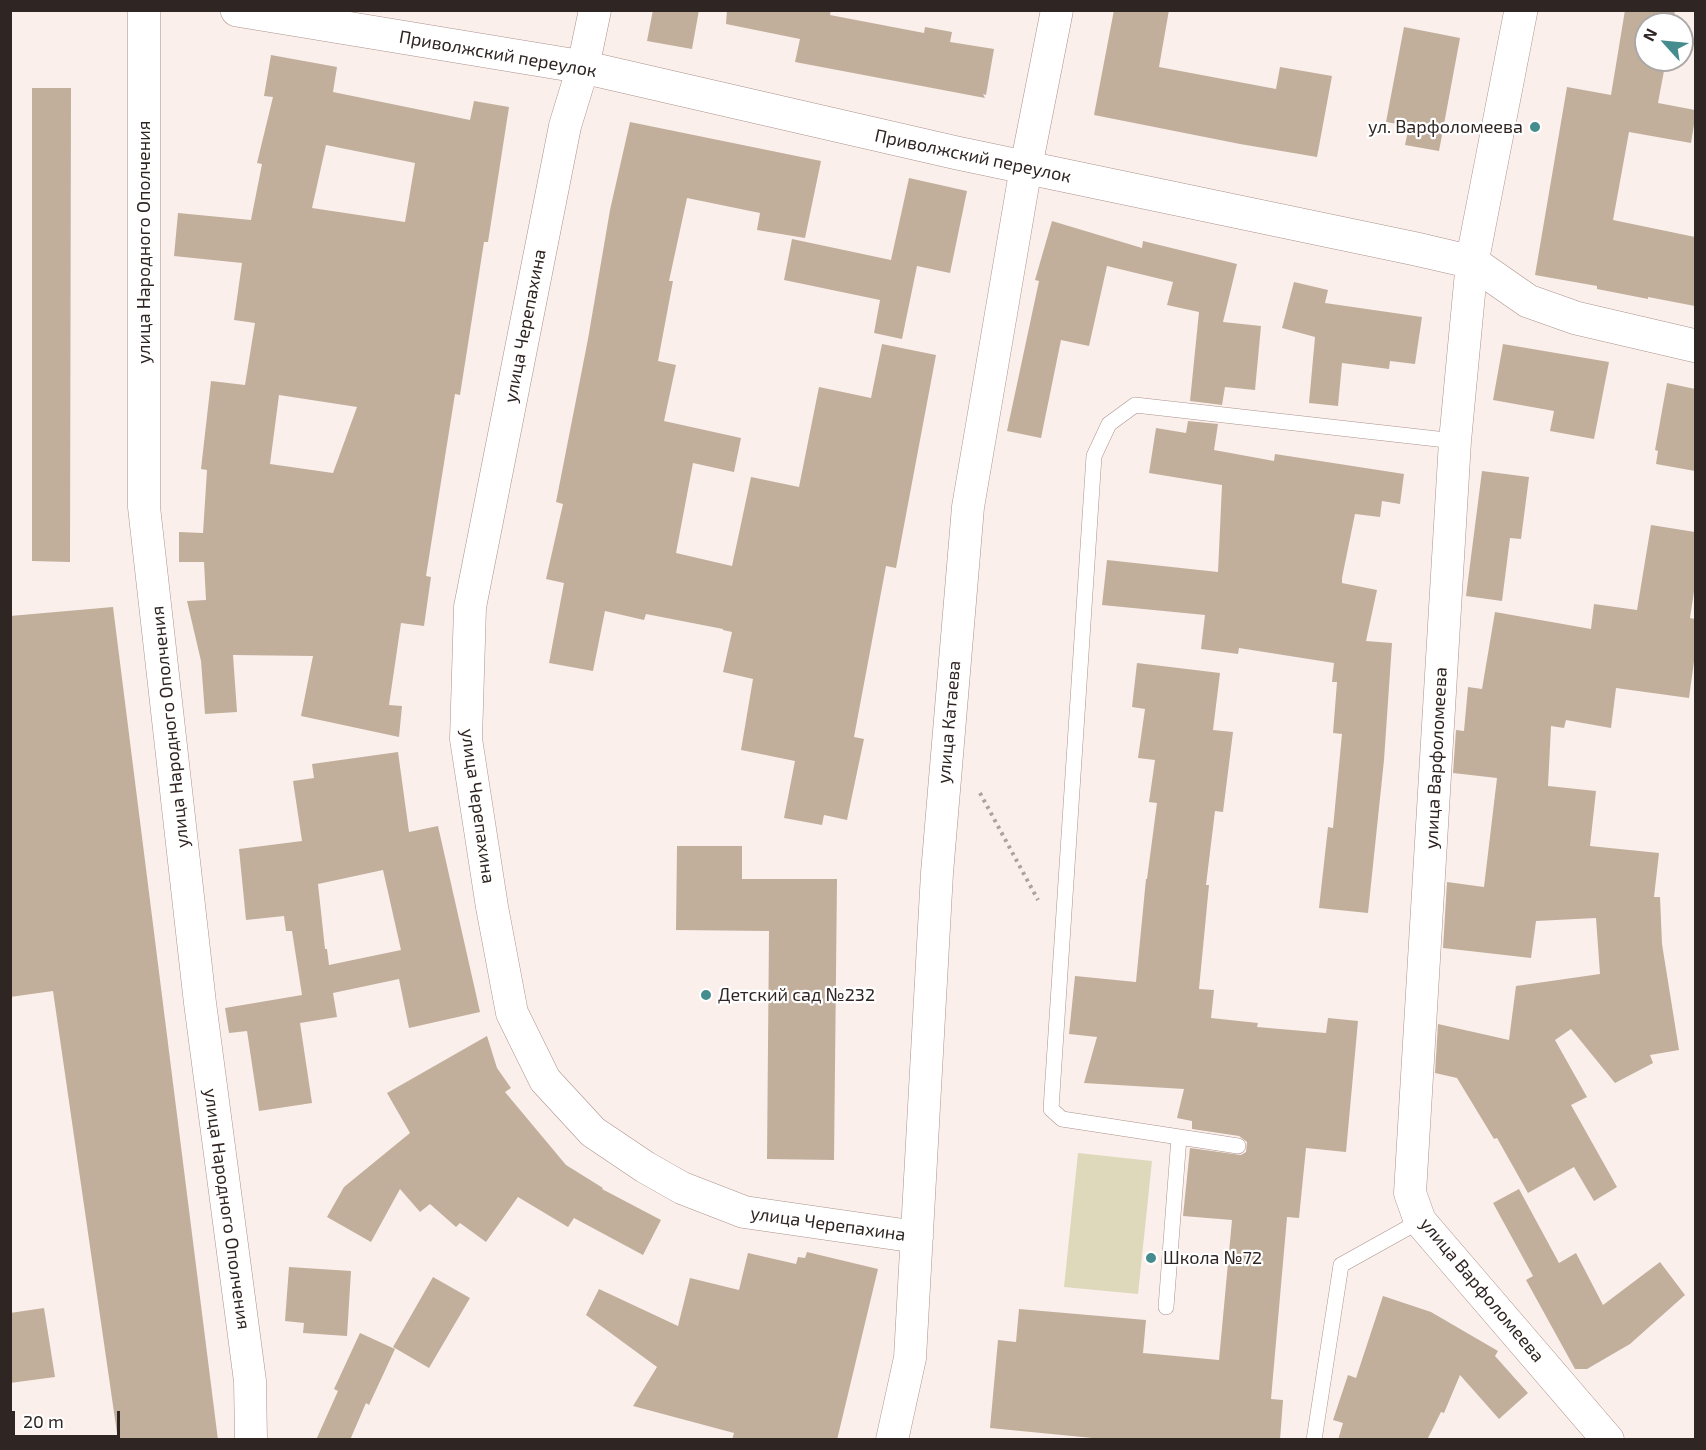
<!DOCTYPE html>
<html>
<head>
<meta charset="utf-8">
<style>
  body { margin:0 }
  #map { position:relative; width:1706px; height:1450px; overflow:hidden; background:#fbefec; font-family:"Exo 2",sans-serif }
  canvas { display:block }
  .frame { position:absolute; inset:0; border:12px solid #2f2522; pointer-events:none }
  .north { position:absolute; left:1634px; top:12px; width:60px; height:60px; box-sizing:border-box; background:#fff; border:2px solid #aca8a7; border-radius:50%; rotate:297deg; font-size:16px; font-weight:700; line-height:24px; text-align:center; color:#2f2522 }
  .north::after { content:''; display:block; margin:auto; width:21px; height:27px; background:#448c8d; clip-path:polygon(50% 0,100% 100%,50% 72%,0 100%) }
  .scale { position:absolute; left:12px; top:1411px; width:108px; height:27px; box-sizing:border-box; border:3px solid #2f2522; border-top:0; padding-left:8px; font-size:18px; line-height:21px; white-space:nowrap; color:#2f2522; -webkit-text-stroke:4px #fff; paint-order:stroke }
</style>
</head>
<body>
<div id="map">
<canvas width="1706" height="1450"></canvas>
<div class="frame"></div>
<div class="north">N</div>
<div class="scale">20 m</div>
</div>
<script>
const g = document.querySelector('canvas').getContext('2d');
g.lineJoin = 'round';
function fill(path, color) { g.fillStyle = color; g.fill(path, 'evenodd'); }
const shape = rows => new Path2D(rows.map(r => 'M' + r).join(''));
function strokePath(path, color, width, dash) { g.strokeStyle = color; g.lineWidth = width; g.lineCap = dash ? 'butt' : 'round'; g.setLineDash(dash || []); g.stroke(path); }
function drawText(font, color, halo, rows, align = 'center') {
  g.font = font + ' "Exo 2",sans-serif'; g.lineWidth = 4.5; g.setLineDash([]); g.textBaseline = 'middle'; g.strokeStyle = halo; g.fillStyle = color; for (const [text, x, y, turn = 0] of rows) {
    g.save(); g.translate(x, y); g.rotate((+turn || 0) * Math.PI / 180); g.textAlign = isNaN(turn) ? turn : align; if (halo) g.strokeText(text, 0, 0); g.fillText(text, 0, 0); g.restore();
  }
}
const green = shape([
  [1078,1153,1152,1161,1138,1294,1064,1287]
]);
const building = shape([
  [653,10,699,10,692,49,647,41],
  [727,10,831,10,830,15,924,33,925,27,952,32,950,42,994,49,986,95,983,94,985,98,795,62,800,39,726,24],
  [1114,10,1169,10,1159,67,1276,89,1280,67,1332,76,1317,157,1240,144,1094,115],
  [1625,10,1675,10,1673,24,1646,24,1646,60,1666,60,1658,103,1695,110,1695,118,1691,143,1629,132,1613,220,1695,237,1695,306,1648,297,1648,299,1597,289,1597,286,1535,275,1567,87,1611,95],
  [1404,27,1460,38,1439,151,1405,145,1409,126,1386,122],
  [271,55,337,67,333,92,470,120,474,101,509,107,488,242,484,242,460,395,455,394,426,576,431,577,424,626,401,623,389,705,402,706,399,737,301,716,313,656,233,655,237,712,205,714,201,661,187,601,206,600,204,562,179,562,179,532,203,533,207,470,201,469,211,381,245,385,255,323,234,320,242,263,174,256,178,213,251,220,262,164,257,163,273,97,264,96],
  [326,145,415,163,405,222,312,208],
  [279,395,357,407,333,473,270,464],
  [32,88,71,88,70,562,32,561],
  [630,122,821,161,805,238,757,230,760,213,687,198,669,281,673,281,658,361,676,365,664,421,741,438,734,472,693,463,676,553,732,566,751,477,799,487,819,387,871,398,882,344,936,355,896,568,886,566,854,737,864,739,847,820,824,815,822,825,784,818,795,761,741,750,753,679,723,672,732,632,723,630,723,629,646,614,644,620,605,611,593,671,549,663,564,583,546,579,563,504,556,502,588,339,610,210],
  [909,178,967,191,950,273,917,266,902,339,874,333,880,300,784,280,792,239,891,260],
  [1052,221,1142,248,1143,241,1237,264,1223,322,1261,326,1255,390,1225,387,1222,405,1190,401,1199,312,1167,305,1173,282,1107,266,1089,346,1061,340,1041,438,1007,431,1039,281,1035,280],
  [1294,282,1328,290,1325,303,1422,317,1415,364,1390,361,1389,369,1342,363,1338,406,1309,403,1315,337,1282,328],
  [1503,344,1609,362,1594,439,1550,431,1554,411,1493,400],
  [1667,383,1695,389,1695,471,1656,464,1658,451,1655,450],
  [1188,421,1218,424,1214,450,1274,461,1275,454,1404,474,1400,504,1382,501,1380,517,1355,514,1342,578,1342,583,1377,590,1366,641,1392,643,1384,760,1368,913,1319,908,1328,827,1333,828,1342,734,1333,733,1337,682,1332,682,1334,663,1239,648,1238,654,1201,649,1205,615,1102,605,1107,560,1218,572,1222,485,1149,473,1156,428,1186,433],
  [1482,471,1529,477,1521,539,1510,538,1502,601,1466,596],
  [1651,525,1695,532,1695,585,1690,618,1695,619,1695,654,1689,698,1616,688,1611,728,1566,720,1564,728,1551,726,1548,786,1596,791,1590,846,1659,853,1654,897,1660,897,1662,944,1679,1050,1650,1055,1653,1063,1615,1083,1571,1029,1555,1040,1587,1097,1571,1105,1617,1187,1594,1201,1574,1167,1528,1193,1497,1138,1494,1139,1457,1078,1435,1073,1438,1024,1509,1040,1516,986,1600,974,1596,918,1536,921,1531,958,1443,948,1447,882,1484,887,1497,778,1453,773,1456,730,1464,731,1468,687,1482,689,1495,612,1591,629,1594,604,1637,610],
  [113,607,218,1440,118,1440,53,991,10,997,10,616],
  [1137,663,1220,673,1213,730,1233,732,1223,812,1215,811,1206,885,1209,885,1199,989,1214,990,1211,1018,1258,1023,1257,1027,1326,1033,1328,1018,1358,1021,1346,1152,1306,1148,1299,1218,1287,1217,1271,1399,1283,1400,1280,1440,1113,1440,990,1428,998,1340,1016,1342,1019,1309,1146,1320,1143,1353,1219,1360,1232,1220,1183,1216,1190,1148,1241,1155,1246,1152,1247,1142,1239,1136,1192,1129,1192,1121,1177,1118,1184,1089,1084,1083,1097,1037,1069,1034,1075,976,1136,982,1146,879,1147,879,1157,803,1149,802,1155,760,1138,758,1145,709,1132,707],
  [398,752,409,832,438,826,480,1012,409,1028,399,979,333,993,337,1017,300,1023,312,1103,259,1111,247,1031,229,1033,225,1008,302,995,292,931,286,931,284,916,246,920,239,849,302,841,293,781,314,778,312,764],
  [383,870,401,950,329,965,327,949,325,949,318,884],
  [677,846,742,846,742,879,837,879,834,1160,767,1159,769,931,676,930],
  [487,1036,497,1068,511,1088,505,1092,566,1165,603,1188,602,1189,661,1220,643,1255,574,1218,568,1227,518,1197,486,1242,460,1223,456,1227,430,1204,420,1212,400,1189,371,1242,327,1217,344,1187,410,1133,387,1093],
  [1519,1189,1559,1263,1576,1253,1603,1305,1660,1262,1685,1295,1630,1344,1587,1369,1575,1369,1526,1280,1533,1276,1493,1203],
  [807,1252,878,1269,837,1440,732,1440,734,1433,633,1406,657,1367,586,1315,599,1289,678,1326,690,1278,739,1290,748,1253,796,1264,798,1257,805,1258],
  [289,1267,351,1271,347,1336,303,1333,304,1323,285,1321],
  [433,1277,470,1298,429,1368,393,1347],
  [1383,1296,1431,1312,1498,1351,1495,1356,1528,1393,1499,1419,1460,1375,1444,1413,1441,1412,1427,1440,1338,1440,1343,1423,1333,1420,1348,1375,1356,1378],
  [44,1308,55,1377,10,1383,10,1313],
  [360,1333,395,1349,369,1405,366,1403,350,1440,316,1440,338,1391,334,1389]
]);
const path = shape([
  [980,793,1038,900]
]);
const service = shape([
  [1238,1146,1062,1119,1051,1109,1094,456,1109,424,1135,405,1455,441],
  [1166,1307,1179,1137],
  [1314,1440,1341,1265,1420,1221]
]);
const minor = shape([
  [144,10,144,507,200,1003,250,1381,251,1440],
  [595,10,583,67,565,126,470,607,466,739,492,907,512,1013,545,1080,593,1132,645,1167,682,1188,744,1212,917,1237],
  [1472,262,1455,441,1410,1193,1420,1221,1608,1440],
  [892,1440,910,1358,937,873,968,507,1026,167,1057,10]
]);
const primary = shape([
  [237,10,583,67,957,153,1416,249,1472,262,1528,301,1576,318,1696,346],
  [1472,262,1521,10]
]);
const markers = [
  [1535,127,6,"#448c8d"],
  [706,995,6,"#448c8d"],
  [1151,1258,6,"#448c8d"]
];
const streetNames = [
  ["Приволжский переулок",498,54,10],
  ["Приволжский переулок",973,156,12],
  ["улица Народного Ополчения",144,242,-90],
  ["улица Черепахина",525,326,-79],
  ["улица Катаева",949,722,-85],
  ["улица Народного Ополчения",170,727,-96],
  ["улица Варфоломеева",1436,758,-87],
  ["улица Черепахина",478,806,82],
  ["улица Народного Ополчения",227,1209,82],
  ["улица Черепахина",828,1224,8],
  ["улица Варфоломеева",1482,1290,50]
];
const poiNames = [
  ["ул. Варфоломеева",1523,127,"right"],
  ["Детский сад №232",718,995],
  ["Школа №72",1163,1258]
];
fill(green, '#ded9bb');
fill(building, '#c1af9c');
strokePath(service, '#ac928b', 16);
strokePath(minor, '#ac928b', 33);
strokePath(primary, '#ac928b', 34);
strokePath(path, '#ada19e', 4, [3, 4.5]);
strokePath(service, '#fff', 15);
strokePath(minor, '#fff', 32);
strokePath(primary, '#fff', 33);
for (const [x, y, r, color] of markers) { const dot = new Path2D(); dot.arc(x, y, r, 0, 2 * Math.PI); g.fillStyle = color; g.fill(dot); strokePath(dot, '#fff', 2); }
drawText('18px', '#2f2522', '#fff', streetNames);
drawText('18px', '#2f2522', '#fff', poiNames, 'left');
</script>
</body>
</html>
